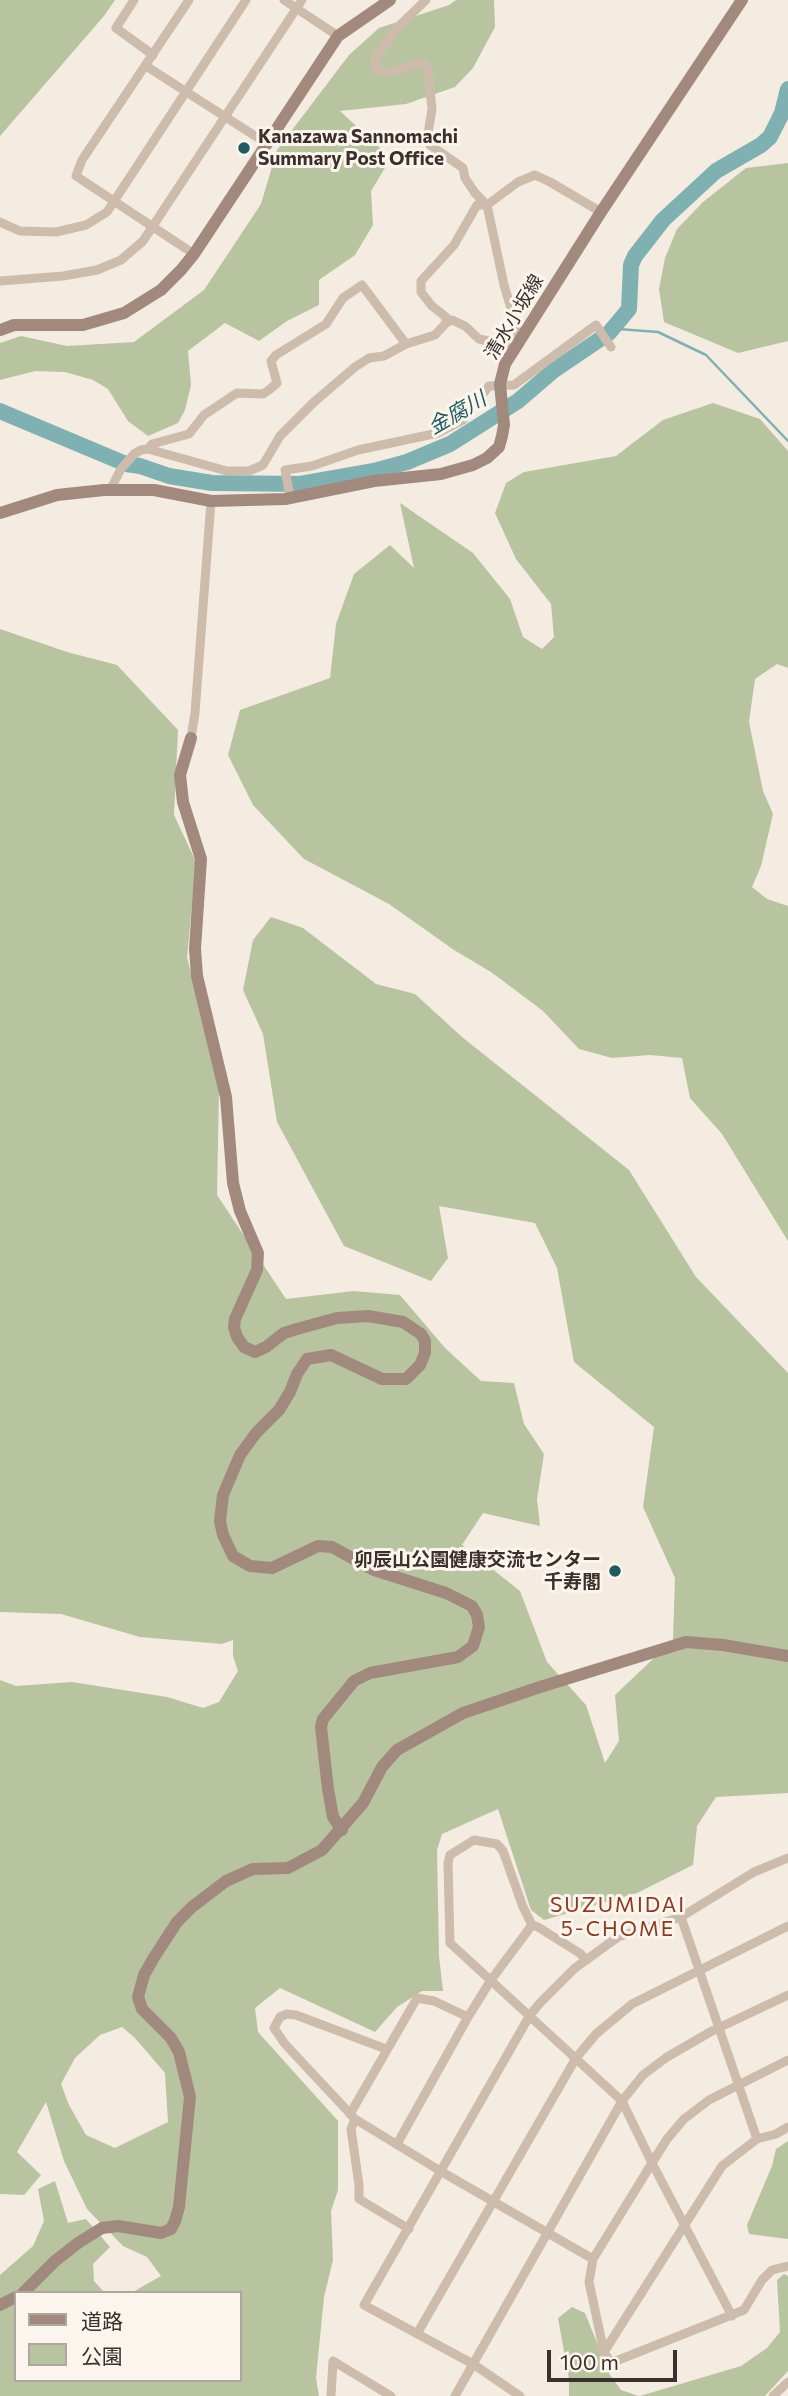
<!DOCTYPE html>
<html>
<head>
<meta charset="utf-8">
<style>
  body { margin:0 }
  #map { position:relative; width:788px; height:2396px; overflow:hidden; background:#f4ebe1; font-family:Commissioner,"Noto Sans JP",sans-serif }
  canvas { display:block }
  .legend { position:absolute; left:14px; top:2291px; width:228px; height:91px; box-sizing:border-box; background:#fbf5ee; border:2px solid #aea6a0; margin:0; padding:9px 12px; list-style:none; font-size:21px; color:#3b302b }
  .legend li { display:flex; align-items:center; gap:14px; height:35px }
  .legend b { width:35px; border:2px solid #aea6a0 }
  .scale { position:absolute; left:547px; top:2350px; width:130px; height:32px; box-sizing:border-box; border:4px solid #3b302b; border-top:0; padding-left:9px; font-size:21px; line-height:24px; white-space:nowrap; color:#3b302b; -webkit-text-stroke:5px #fbf5ee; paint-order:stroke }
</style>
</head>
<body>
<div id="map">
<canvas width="788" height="2396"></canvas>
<ul class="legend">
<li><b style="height:9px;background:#a18a7d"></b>道路</li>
<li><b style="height:19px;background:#b8c4a0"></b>公園</li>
</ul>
<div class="scale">100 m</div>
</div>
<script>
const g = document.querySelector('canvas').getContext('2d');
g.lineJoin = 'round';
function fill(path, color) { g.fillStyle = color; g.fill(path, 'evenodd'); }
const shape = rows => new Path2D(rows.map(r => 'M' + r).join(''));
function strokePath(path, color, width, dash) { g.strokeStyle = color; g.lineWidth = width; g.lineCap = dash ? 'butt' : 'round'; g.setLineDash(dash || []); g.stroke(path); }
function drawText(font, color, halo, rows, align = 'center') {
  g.font = font + ' Commissioner,"Noto Sans JP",sans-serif'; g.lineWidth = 6; g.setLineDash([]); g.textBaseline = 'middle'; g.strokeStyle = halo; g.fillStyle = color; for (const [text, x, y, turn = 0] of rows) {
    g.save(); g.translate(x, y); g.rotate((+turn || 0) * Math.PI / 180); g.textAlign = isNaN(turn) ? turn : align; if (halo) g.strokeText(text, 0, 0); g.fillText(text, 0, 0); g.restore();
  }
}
const green = shape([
  [0,0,115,0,104,16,0,136],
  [456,0,494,0,495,27,473,68,455,87,406,104,340,111,391,158,371,191,373,225,355,255,319,280,319,305,287,321,259,341,225,323,188,351,191,385,185,410,178,423,148,436,128,421,108,389,93,380,65,372,35,371,0,380,0,343,21,336,67,346,134,342,204,290,261,204,277,150,349,55,379,28,449,5],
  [788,163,788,341,738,353,664,322,659,289,665,258,677,229,703,202,746,168],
  [713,403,760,419,788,451,788,668,777,664,755,679,749,722,763,791,773,814,761,866,752,887,767,899,788,906,788,1241,722,1134,690,1098,682,1058,650,1055,612,1058,579,1049,543,1011,491,972,454,950,389,904,304,859,253,805,228,755,240,710,330,678,336,624,354,574,390,545,414,568,400,503,473,553,510,599,523,637,542,649,554,637,551,604,516,559,495,513,506,483,524,472,616,456,663,420],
  [0,629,67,652,117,665,178,730,174,815,196,862,187,957,219,1088,217,1195,286,1299,354,1291,400,1295,445,1348,481,1381,514,1383,524,1424,544,1454,537,1499,540,1526,483,1513,462,1545,520,1591,547,1662,586,1705,605,1763,619,1741,615,1695,673,1640,675,1578,643,1507,654,1427,574,1362,557,1268,535,1223,439,1206,448,1258,431,1281,344,1246,277,1122,263,1034,243,990,253,940,271,917,303,928,376,984,415,994,462,1037,629,1170,696,1277,788,1373,788,1793,716,1797,697,1826,693,1865,637,1893,544,1920,531,1910,498,1809,442,1834,437,1850,439,1956,443,1991,422,1991,397,2007,375,2032,280,1988,255,2008,258,2032,338,2121,338,2190,331,2211,333,2260,324,2297,316,2378,319,2396,0,2396,0,2275,33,2246,44,2221,38,2189,55,2181,68,2223,86,2219,110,2247,93,2264,94,2281,105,2293,16,2293,16,2380,240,2380,240,2293,131,2293,161,2276,147,2257,123,2246,87,2209,64,2161,46,2102,17,2152,41,2175,24,2195,0,2194,0,1680,16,1686,72,1682,167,1697,203,1708,219,1702,238,1671,233,1656,233,1640,222,1644,140,1637,61,1614,0,1612],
  [122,2027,135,2038,165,2073,168,2122,115,2148,86,2135,69,2105,61,2084,75,2058,100,2035],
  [788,2141,788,2239,749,2234,747,2225,772,2166,776,2149],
  [784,2274,788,2276,788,2371,765,2396,640,2396,741,2366,767,2348,780,2332,777,2280],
  [572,2307,585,2313,610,2375,621,2390,639,2396,569,2396,569,2379,558,2318]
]);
const stream = shape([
  [618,324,618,329,658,332,706,355,788,441]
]);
const river = shape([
  [0,411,126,464,140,466,169,476,212,483,300,484,374,471,407,462,450,444,518,401,553,371,609,333,629,309,631,265,635,256,663,220,716,171,761,145,770,137,782,113,788,89]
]);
const street = shape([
  [134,0,116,28,153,55],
  [189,0,82,160,76,176,194,254],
  [284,0,338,36],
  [146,66,266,143],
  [0,222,20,231,56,232,86,225,107,212,246,0],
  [0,281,63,276,97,270,121,260,143,241,302,0],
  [446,323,446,317,432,306,421,292,421,281,454,245,477,205,487,205,518,182,535,175,550,182,601,212],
  [148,449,152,444,189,434,204,415,237,393,263,394,269,390,277,383,271,361,276,355,326,324,343,298,362,285,406,344],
  [110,490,121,469,134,454,141,450,148,449,227,471,249,471,263,465,280,436,314,402,355,367,369,358,384,356,406,344,435,335,446,323,452,320,465,326,479,339,517,347,518,332,504,285,487,205,475,193,465,178,463,168,430,145,427,140,432,109,428,71,425,65,419,63,390,72,377,71,375,66,376,57,399,26,426,0],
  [285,499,290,496,285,470,312,466,358,450,438,433,463,420,489,386,514,385,596,325,611,347],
  [191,738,195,713,211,501],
  [681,1917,757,2139],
  [585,1960,581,1954,538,1927,532,1925,523,1907,503,1851,497,1844,474,1840,450,1855,448,1863,450,1943,622,2101,652,2163,732,2316],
  [386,2049,296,2015,287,2014,280,2017,274,2028,285,2044,355,2119,442,2172,593,2259],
  [788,2060,709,2100,684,2119,667,2139,652,2163,593,2259,589,2282,604,2352,611,2363,744,2310,762,2280,772,2270,788,2266],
  [350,2114,417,1998,434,2001,468,2017],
  [355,2119,351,2129,359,2185,359,2199,409,2229],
  [397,2144,468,2017,491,1980,532,1925],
  [418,2332,576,2058,596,2034,632,2004,788,1926],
  [604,2352,722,2166,757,2139,776,2134,788,2127],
  [331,2396,333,2361,391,2396],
  [455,2396,622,2101,643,2075,667,2057,712,2031,788,1995],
  [520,2396,473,2364,364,2305,530,2015,540,2003,575,1968,618,1937,681,1917,754,1872,788,1858],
  [773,2396,788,2382]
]);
const secondary = shape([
  [0,330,14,325,83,325,124,313,161,290,181,270,194,254,338,36,390,0],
  [0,513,57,495,104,490,154,490,211,501,285,499,374,481,441,474,473,465,487,458,499,447,502,436,504,425,500,384,505,364,601,212,742,0],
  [191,738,180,775,183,802,201,859,195,949,197,976,226,1097,233,1183,240,1211,258,1253,257,1270,235,1319,234,1327,237,1337,244,1347,255,1352,266,1347,284,1333,297,1329,337,1318,368,1316,403,1322,421,1334,425,1341,425,1353,420,1365,406,1379,382,1379,331,1355,307,1359,297,1374,290,1392,279,1410,256,1433,240,1455,223,1495,220,1521,223,1535,233,1556,250,1566,272,1568,318,1546,332,1547,374,1570,446,1593,472,1606,477,1615,479,1627,473,1646,458,1657,370,1673,354,1681,323,1719,321,1727,328,1789,333,1817,342,1830],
  [23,2293,55,2261,78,2243,102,2228,118,2226,161,2233,171,2229,175,2221,179,2207,190,2097,179,2052,171,2038,142,2009,138,1997,144,1975,153,1959,177,1922,192,1907,226,1881,253,1869,288,1868,322,1850,363,1803,382,1767,397,1750,463,1713,540,1687,686,1642,723,1645,788,1656],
  [0,2305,16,2297]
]);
const markers = [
  [244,148,7,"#1f5a5e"],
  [615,1571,7,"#1f5a5e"]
];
const poiNames = [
  ["Kanazawa Sannomachi",258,137],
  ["Summary Post Office",258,159],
  ["卯辰山公園健康交流センター",601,1560,"right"],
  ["千寿閣",601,1582,"right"]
];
const streetNames = [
  ["清水小坂線",514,317,-59]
];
const waterNames = [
  ["金腐川",457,413,-30]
];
const neighbourhoodNames = [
  ["SUZUMIDAI",618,1905],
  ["5-CHOME",618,1929]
];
fill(green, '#b8c4a0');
strokePath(stream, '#7fb0b2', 2.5);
strokePath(river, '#7fb0b2', 16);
strokePath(street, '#cdbbac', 9);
strokePath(secondary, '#a18a7d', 12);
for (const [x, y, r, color] of markers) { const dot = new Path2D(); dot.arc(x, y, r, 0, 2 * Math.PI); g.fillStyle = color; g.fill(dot); strokePath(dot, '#fbf5ee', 2.5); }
drawText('bold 19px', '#3b302b', '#fbf5ee', poiNames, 'left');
drawText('19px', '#3b302b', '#fbf5ee', streetNames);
drawText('italic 21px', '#1f5a5e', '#fbf5ee', waterNames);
g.letterSpacing = '2px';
drawText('21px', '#8c3b22', '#fbf5ee', neighbourhoodNames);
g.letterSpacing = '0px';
</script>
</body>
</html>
